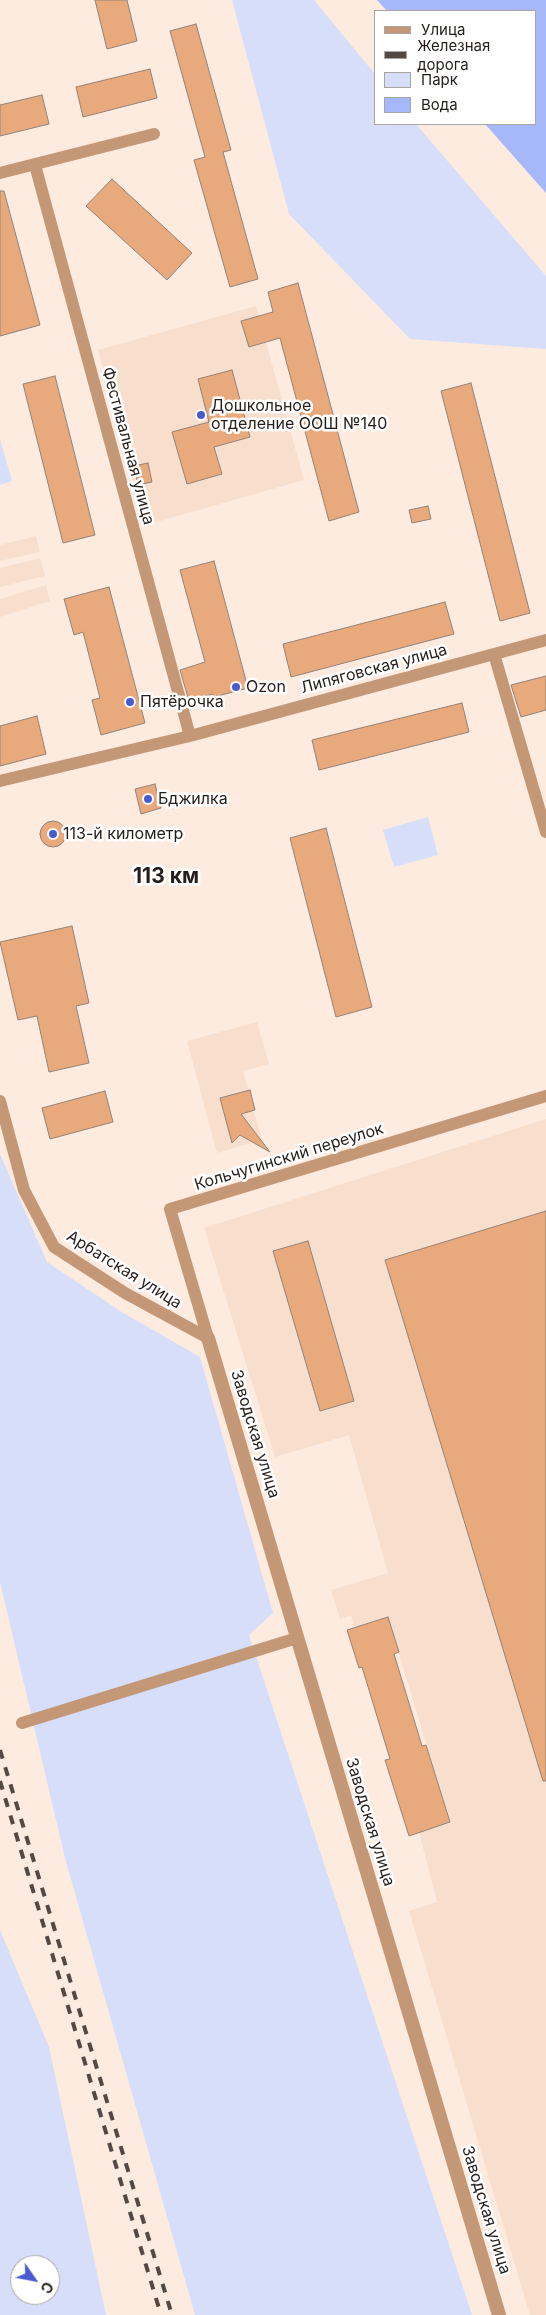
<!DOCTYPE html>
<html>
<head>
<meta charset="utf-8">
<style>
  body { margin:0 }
  #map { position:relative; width:546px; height:2315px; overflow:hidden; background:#feebdf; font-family:Inter,sans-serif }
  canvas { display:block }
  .legend { position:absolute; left:374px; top:10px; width:162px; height:115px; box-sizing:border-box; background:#fff; border:1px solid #a8a5a3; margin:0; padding:6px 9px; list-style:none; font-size:15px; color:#251e1a }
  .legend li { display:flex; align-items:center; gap:10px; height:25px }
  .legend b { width:25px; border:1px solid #a8a5a3 }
  .north { position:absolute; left:10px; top:2255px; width:50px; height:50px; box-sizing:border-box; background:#fff; border:1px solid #a8a5a3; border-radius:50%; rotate:123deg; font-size:14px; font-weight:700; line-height:20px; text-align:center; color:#251e1a }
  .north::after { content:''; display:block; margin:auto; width:18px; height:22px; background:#4959ce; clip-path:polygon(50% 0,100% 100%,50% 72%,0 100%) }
</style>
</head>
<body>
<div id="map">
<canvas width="546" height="2315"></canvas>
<ul class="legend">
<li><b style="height:6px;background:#c49777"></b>Улица</li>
<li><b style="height:6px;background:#534944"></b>Железная дорога</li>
<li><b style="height:14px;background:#d6def9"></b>Парк</li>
<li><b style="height:14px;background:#a7b8fa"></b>Вода</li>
</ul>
<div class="north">С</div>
</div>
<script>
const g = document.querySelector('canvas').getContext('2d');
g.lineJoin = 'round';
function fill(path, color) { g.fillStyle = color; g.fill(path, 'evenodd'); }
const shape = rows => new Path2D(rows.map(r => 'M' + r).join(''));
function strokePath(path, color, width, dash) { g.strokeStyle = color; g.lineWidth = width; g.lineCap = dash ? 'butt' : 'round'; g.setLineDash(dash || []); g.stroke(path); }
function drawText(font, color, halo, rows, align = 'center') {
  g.font = font + ' Inter,sans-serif'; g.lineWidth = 5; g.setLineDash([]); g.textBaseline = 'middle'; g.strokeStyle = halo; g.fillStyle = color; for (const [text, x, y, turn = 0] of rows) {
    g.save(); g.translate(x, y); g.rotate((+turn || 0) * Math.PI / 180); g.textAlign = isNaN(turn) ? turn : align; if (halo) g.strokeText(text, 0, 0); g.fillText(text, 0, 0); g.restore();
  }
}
const built = shape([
  [256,306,304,480,146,525,98,350],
  [36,536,40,552,0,561,0,545],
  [40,558,45,576,0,587,0,568],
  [46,585,50,601,0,617,0,599],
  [257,1022,269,1064,243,1071,262,1140,217,1153,187,1041],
  [546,1119,546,2315,530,2315,409,1911,437,1902,419,1832,450,1822,388,1618,355,1628,351,1616,340,1619,331,1590,388,1573,349,1435,275,1457,204,1228]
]);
const green = shape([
  [232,0,314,0,375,74,375,124,416,124,546,276,546,349,410,339,289,214],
  [0,439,12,481,0,485],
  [428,817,438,855,394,867,383,830],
  [0,1154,47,1262,120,1311,200,1357,273,1613,249,1635,472,2315,195,2315,65,1858,0,1582],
  [0,1930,49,2047,106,2315,0,2315],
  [20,2265,50,2265,50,2295,20,2295]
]);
const water = shape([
  [377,0,546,0,546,193,485,124,535,124,535,11,387,11]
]);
const building = shape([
  [95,0,127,0,137,41,107,49,95,0],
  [196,24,231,150,223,152,258,279,230,287,194,160,205,157,170,31,196,24],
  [150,69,157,98,83,117,76,87,150,69],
  [42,95,49,124,0,136,0,105,42,95],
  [112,179,192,253,167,280,86,206,112,179],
  [0,191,4,191,40,325,0,336,0,191],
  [298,283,359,512,329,521,280,338,249,347,241,321,273,312,268,292,298,283],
  [232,370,250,437,214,447,222,474,187,484,172,432,209,422,198,379,232,370],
  [55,376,95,535,63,543,23,384,55,376],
  [471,383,530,613,500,621,441,391,471,383],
  [148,463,152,482,138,485,134,466,148,463],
  [428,506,431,519,412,523,409,510,428,506],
  [214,561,248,688,214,697,213,694,189,701,180,670,205,662,180,570,214,561],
  [109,587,145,723,101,735,92,700,100,698,83,632,74,635,64,599,109,587],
  [445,602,454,634,291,677,283,644,445,602],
  [546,676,546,710,521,717,511,685,546,676],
  [462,703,469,732,319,770,312,740,462,703],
  [37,716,46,754,0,766,0,726,37,716],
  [155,784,161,808,141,814,135,789,155,784],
  '40 834a13 13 0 1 1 26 0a13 13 0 1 1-26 0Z',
  [326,828,372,1007,336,1017,290,838,326,828],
  [72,926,89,1003,76,1006,89,1063,49,1072,37,1016,18,1020,0,942,72,926],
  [250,1090,255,1110,241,1114,270,1152,240,1135,232,1143,220,1098,250,1090],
  [105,1091,113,1122,50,1139,42,1108,105,1091],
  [546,1211,546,1781,543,1781,385,1260,546,1211],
  [308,1241,354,1401,320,1411,273,1251,308,1241],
  [388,1617,399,1652,394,1654,422,1746,426,1745,450,1822,409,1836,385,1760,390,1759,362,1667,359,1668,347,1630,388,1617]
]);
const minor = shape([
  [35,165,190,736],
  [0,173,154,134],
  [494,654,546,832],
  [0,781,190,736,546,640],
  [0,1101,24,1190,54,1247,125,1293,208,1338],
  [208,1338,170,1209,546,1096],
  [22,1723,297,1638]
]);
const tertiary = shape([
  [208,1338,499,2315]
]);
const rail = shape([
  [0,1750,172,2315],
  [0,1781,161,2315]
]);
const markers = [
  [201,415,5,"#4959ce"],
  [236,687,5,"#4959ce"],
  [130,702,5,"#4959ce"],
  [148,799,5,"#4959ce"],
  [53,834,5,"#4959ce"]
];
const poiNames = [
  ["Дошкольное",211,406],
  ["отделение ООШ №140",211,424],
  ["Ozon",246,687],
  ["Пятёрочка",140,702],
  ["Бджилка",158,799],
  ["113-й километр",63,834]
];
const streetNames = [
  ["Фестивальная улица",128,446,75],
  ["Липяговская улица",374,669,-15],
  ["Кольчугинский переулок",289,1157,-17],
  ["Арбатская улица",124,1270,32],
  ["Заводская улица",255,1434,73],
  ["Заводская улица",370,1822,73],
  ["Заводская улица",486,2210,73]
];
const districtNames = [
  ["113 км",166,877]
];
fill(built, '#f8dfcd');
fill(green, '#d6def9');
fill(water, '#a7b8fa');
fill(building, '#e8a97c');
strokePath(building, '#948378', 1);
strokePath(minor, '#c49777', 12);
strokePath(tertiary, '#c49777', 14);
strokePath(rail, '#534944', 4, [9, 9]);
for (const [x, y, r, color] of markers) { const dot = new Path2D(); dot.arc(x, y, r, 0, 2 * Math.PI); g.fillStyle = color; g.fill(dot); strokePath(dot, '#fff', 2); }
drawText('16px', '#251e1a', '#fff', poiNames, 'left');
drawText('16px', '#251e1a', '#fff', streetNames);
drawText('bold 21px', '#251e1a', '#fff', districtNames);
</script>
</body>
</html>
